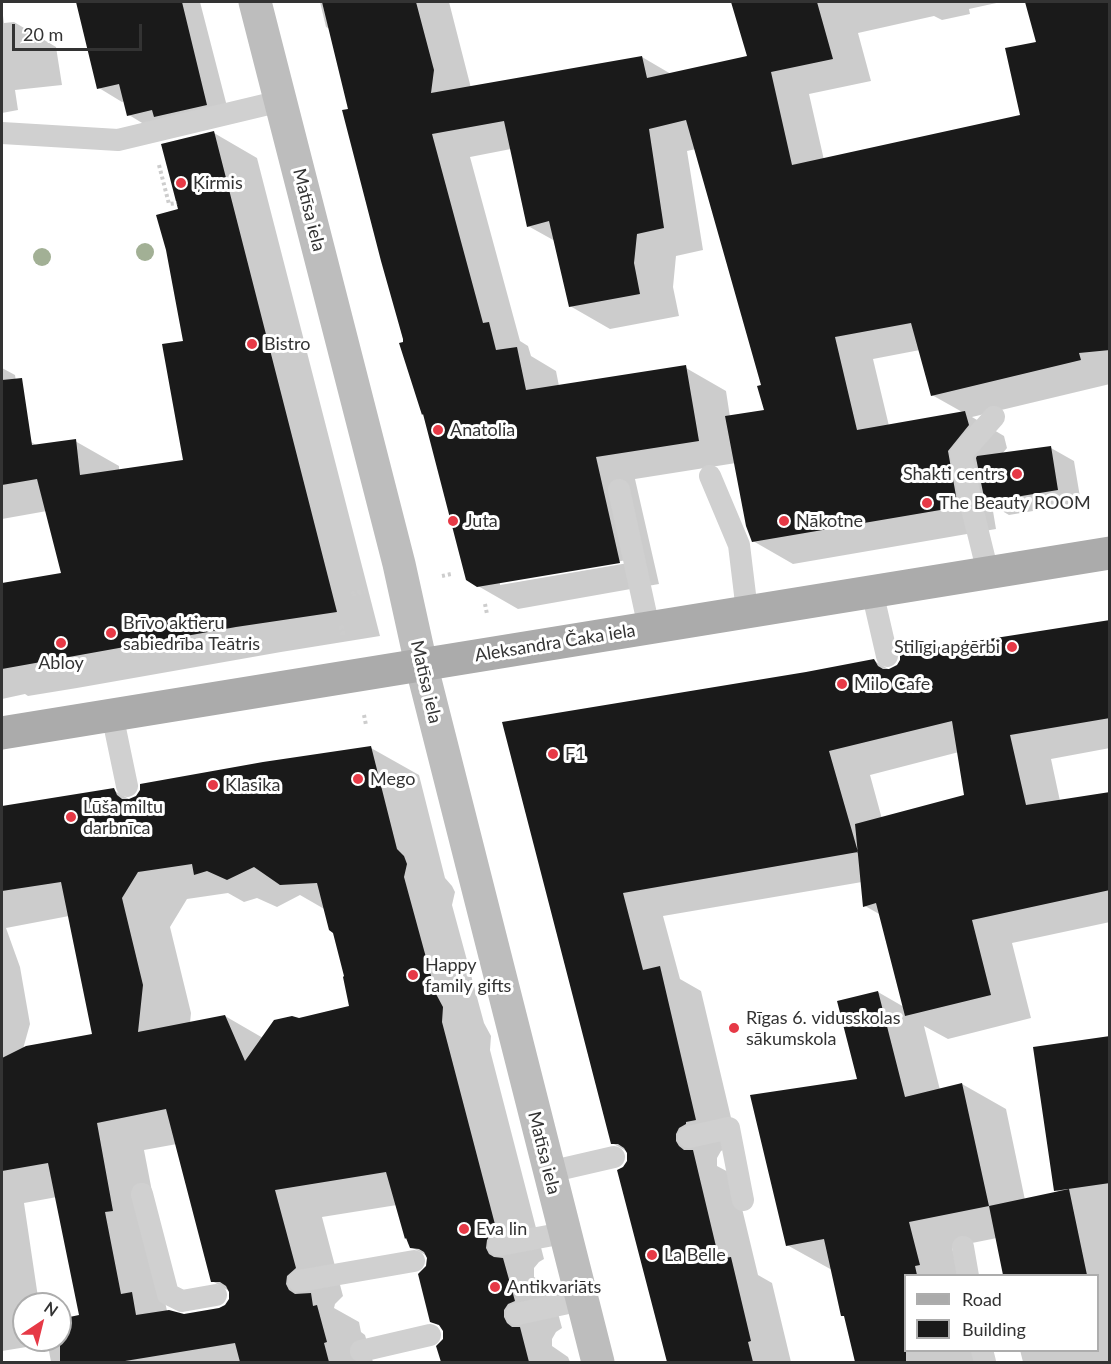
<!DOCTYPE html>
<meta charset="utf-8">
<style>
body{margin:0}
#map{position:relative;width:1111px;height:1364px;overflow:hidden;background:#fff;font-family:Lato,sans-serif}
canvas{display:block}
.frame{position:absolute;inset:0;border:3px solid #333;pointer-events:none}
.legend{position:absolute;left:904px;top:1274px;width:195px;height:78px;box-sizing:border-box;background:#fff;border:2px solid #adadad;margin:0;padding:8px 10px;list-style:none;font-size:18px;color:#333}
.legend li{display:flex;align-items:center;gap:12px;height:30px}
.legend b{width:30px;border:2px solid #adadad}
.north{position:absolute;left:12px;top:1292px;width:60px;height:60px;box-sizing:border-box;background:#fff;border:2px solid #adadad;border-radius:50%;rotate:35deg;font-size:16px;font-weight:700;line-height:24px;text-align:center;color:#333}
.north::after{content:'';display:block;margin:auto;width:21px;height:27px;background:#e63946;clip-path:polygon(50% 0,100% 100%,50% 72%,0 100%)}
.scale{position:absolute;left:12px;top:24px;width:130px;height:27px;box-sizing:border-box;border:3px solid #333;border-top:0;padding-left:8px;font-size:18px;line-height:21px;white-space:nowrap;color:#333;-webkit-text-stroke:4px #fff;paint-order:stroke}
</style>
<div id="map">
<canvas width="1111" height="1364"></canvas>
<div class="frame"></div>
<ul class="legend">
<li><b style="height:8px;background:#ababab"></b>Road</li>
<li><b style="height:16px;background:#1a1a1a"></b>Building</li>
</ul>
<div class="north">N</div>
<div class="scale">20 m</div>
</div>
<script>
const context = document.querySelector('canvas').getContext('2d');
context.lineJoin = 'round';
function fill(path, color) { context.fillStyle = color; context.fill(path, 'evenodd'); }
const toPath = rows => new Path2D(rows.map(r => 'M' + r).join(''));
function strokePath(path, color, width, dash) { context.strokeStyle = color; context.lineWidth = width; context.lineCap = dash ? 'butt' : 'round'; context.setLineDash(dash || []); context.stroke(path); }
function drawText(font, color, halo, rows, align = 'center') {
  context.font = font + ' Lato,sans-serif'; context.lineWidth = 6; context.setLineDash([]); context.textBaseline = 'middle'; context.strokeStyle = halo; context.fillStyle = color; for (const [text, x, y, turn = 0] of rows) {
    context.save(); context.translate(x, y); context.rotate((+turn || 0) * Math.PI / 180); context.textAlign = isNaN(turn) ? turn : align; if (halo) context.strokeText(text, 0, 0); context.fillText(text, 0, 0); context.restore();
  }
}
fill(toPath([
 [78,2,200,2,230,118,152,129,129,115,125,101,122,102,99,88],
 [320,2,449,2,471,88,642,57,671,74,749,57,732,2,1001,2,969,9,970,14,942,20,934,16,858,33,871,81,809,94,824,160,1022,116,1038,43,1026,2,1110,2,1110,384,972,417,1004,436,1007,448,1002,454,1051,448,1074,461,1081,503,1009,515,992,505,996,529,793,564,753,541,736,463,635,479,659,584,518,609,478,586,404,343,330,29,326,27],
 [511,149,528,226,555,241,570,306,610,329,679,316,673,287,676,256,703,250,687,151,696,149,763,387,766,411,730,417,726,391,686,368,559,386,556,371,531,356,528,346,520,341,470,157],
 [920,350,932,395,964,413,889,426,873,359],
 [627,560,628,563,500,585,500,582],
 [2,8,4,23,14,22,56,47,62,85,15,90,18,110,2,113],
 [214,133,257,158,380,636,281,652,77,688,28,696,25,694,2,699,2,584,63,574,47,511,2,519,2,368,15,375,26,443,31,442,38,446,75,441,119,466,119,471,185,462,184,342,180,210],
 [1110,621,1110,748,1051,759,1060,801,1110,794,1110,922,1012,943,1031,1018,948,1039,924,1026,940,1090,962,1084,1006,1109,1025,1200,1060,1193,1056,1190,1110,1038,1110,1362,1023,1362,1020,1350,1098,1350,1098,1276,1005,1276,997,1238,952,1247,959,1276,906,1276,906,1350,976,1350,979,1362,857,1362,846,1317,842,1315,832,1270,787,1245,859,1080,878,992,904,1007,881,915,865,906,862,882,663,916,680,979,701,991,737,1143,721,1151,717,1158,717,1166,734,1175,758,1275,772,1283,791,1362,668,1362,619,1171,624,1168,628,1162,628,1152,612,1143,504,723,806,673,873,660,890,670],
 [959,752,966,796,882,819,870,775],
 [371,748,419,775,445,878,452,886,455,892,452,905,484,1023,491,1036,490,1050,544,1259,539,1262,534,1268,534,1277,551,1287,562,1328,556,1332,552,1339,552,1346,568,1357,570,1362,442,1362,438,1347,444,1340,444,1331,442,1327,431,1321,429,1257,411,1247,397,1205,322,1217,343,1296,335,1304,334,1308,359,1322,361,1332,365,1335,373,1362,51,1362,47,1340,60,1340,60,1320,81,1316,57,1197,24,1203,39,1304,24,1304,24,1340,44,1340,45,1344,2,1351,2,808,113,790,131,800],
 [228,893,244,902,257,898,277,907,300,895,326,910,334,932,346,977,351,1007,299,1020,263,1038,225,1016,190,1023,191,1013,170,927,187,899],
 [69,916,93,1035,23,1049,30,1024,20,967,6,928],
 [177,1144,212,1281,231,1292,230,1300,226,1306,219,1310,184,1316,167,1311,152,1239,161,1238,144,1150]
]), '#0003');
fill(toPath([
 [76,2,182,2,207,105,154,117,152,110,127,116,119,84,97,89],
 [322,2,416,2,434,70,431,93,642,56,647,78,747,56,731,2,817,2,833,59,771,72,792,165,1020,115,1005,48,1036,42,1025,2,1110,2,1110,350,1079,353,1081,360,931,396,911,323,835,337,857,430,965,411,969,425,948,451,958,507,752,542,746,526,725,416,764,410,757,386,761,385,686,120,649,129,664,228,637,234,634,263,640,294,569,307,549,221,527,227,504,121,432,134,483,323,489,322,496,350,517,347,526,390,686,365,699,441,596,457,620,563,477,587,466,580,423,414,422,415,399,343,403,342,403,339,381,261,342,110,348,109],
 [214,131,337,612,236,627,2,669,2,583,61,573,37,479,2,485,2,380,22,378,32,445,76,439,80,475,183,460,162,344,183,341,166,250,156,215,178,209,161,144],
 [1051,446,1058,490,985,502,976,458,977,456],
 [1110,620,1110,718,1010,735,1026,805,1110,792,1110,890,972,920,991,995,905,1016,876,903,863,907,855,824,964,795,952,721,829,751,858,852,623,893,643,970,660,966,696,1120,686,1122,686,1124,679,1128,676,1134,676,1141,679,1146,684,1150,693,1150,719,1259,731,1257,751,1341,748,1342,753,1362,667,1362,617,1170,623,1167,627,1161,627,1153,624,1148,618,1144,611,1144,502,722,806,672,874,659,878,666,883,669,889,669,897,665,900,660,900,653],
 [371,746,397,849,404,856,407,864,404,877,436,994,443,1007,442,1022,497,1232,491,1234,487,1240,486,1248,489,1254,494,1257,503,1258,515,1301,508,1304,504,1310,504,1317,507,1323,512,1327,520,1327,529,1362,441,1362,436,1346,443,1339,443,1331,439,1325,430,1322,418,1274,426,1266,427,1258,424,1252,419,1249,410,1248,406,1238,405,1239,386,1172,275,1190,296,1268,287,1276,286,1284,289,1290,295,1294,311,1293,313,1306,317,1305,327,1342,324,1343,329,1362,240,1362,235,1343,119,1362,60,1362,60,1319,79,1315,48,1163,2,1171,2,1058,26,1046,92,1034,61,882,2,891,2,806,114,788,117,795,122,799,129,799,136,796,140,790,140,784,263,762],
 [192,864,194,875,207,871,227,880,254,867,280,885,317,883,329,930,333,933,344,976,343,977,349,1006,299,1018,292,1016,274,1020,245,1061,225,1015,138,1032,143,985,122,898,138,872],
 [166,1109,211,1282,220,1282,226,1286,229,1292,229,1299,225,1305,219,1308,184,1314,169,1310,136,1315,132,1292,121,1294,105,1212,113,1211,97,1123],
 [878,991,905,1097,962,1083,989,1206,909,1222,920,1265,915,1266,917,1275,906,1275,906,1362,855,1362,844,1316,841,1316,824,1239,786,1246,750,1095,857,1079,837,1001],
 [1110,1036,1110,1183,1054,1191,1033,1047],
 [1069,1189,1087,1275,1003,1275,989,1206]
]), '#1a1a1a');
strokePath(toPath([
 [159,165,169,204,177,203],
 [442,576,451,574],
 [352,594,365,591],
 [485,604,487,614],
 [341,626,343,636],
 [364,715,366,725]
]), '#cdcdcd', 4, [3, 3]);
strokePath(toPath([
 [2,133,118,140,281,101],
 [710,476,739,545,747,611],
 [619,490,649,628],
 [988,573,971,504,961,454,994,417],
 [872,591,887,656],
 [112,714,127,786],
 [689,1137,729,1128,743,1200],
 [549,1172,614,1157],
 [142,1194,168,1294,182,1301,216,1295],
 [499,1245,564,1233],
 [963,1247,968,1276],
 [299,1281,414,1261],
 [517,1314,582,1300],
 [982,1350,985,1362],
 [361,1351,430,1335]
]), '#d0d0d0', 22);
strokePath(toPath([
 [255,2,399,564,421,664,598,1362]
]), '#bdbdbd', 33);
strokePath(toPath([
 [2,733,1110,553]
]), '#ababab', 33);
context.fillStyle = '#a2b095';
for (const [x, y] of [
 [145,252],
 [42,257]
]) { context.beginPath(); context.arc(x, y, 9, 0, 2 * Math.PI); context.fill(); }
for (const [x, y, r, color] of [
 [181,183,6,"#e63946"],
 [252,344,6,"#e63946"],
 [438,430,6,"#e63946"],
 [1017,474,6,"#e63946"],
 [927,503,6,"#e63946"],
 [453,521,6,"#e63946"],
 [784,521,6,"#e63946"],
 [111,633,6,"#e63946"],
 [61,643,6,"#e63946"],
 [1012,647,6,"#e63946"],
 [842,684,6,"#e63946"],
 [553,754,6,"#e63946"],
 [358,779,6,"#e63946"],
 [213,785,6,"#e63946"],
 [71,817,6,"#e63946"],
 [413,975,6,"#e63946"],
 [734,1028,6,"#e63946"],
 [464,1229,6,"#e63946"],
 [652,1255,6,"#e63946"],
 [495,1287,6,"#e63946"]
]) { const dot = new Path2D(); dot.arc(x, y, r, 0, 2 * Math.PI); context.fillStyle = color; context.fill(dot); strokePath(dot, '#fff', 2); }
drawText('18px', '#333', '#fff', [
 ["Ķirmis",193,183],
 ["Bistro",264,344],
 ["Anatolia",450,430],
 ["Shakti centrs",1005,474,"right"],
 ["The Beauty ROOM",939,503],
 ["Juta",465,521],
 ["Nākotne",796,521],
 ["Brīvo aktieru",123,623],
 ["sabiedrība Teātris",123,644],
 ["Stilīgi apģērbi",1000,647,"right"],
 ["Abloy",61,663,"center"],
 ["Milo Cafe",854,684],
 ["F1",565,754],
 ["Mego",370,779],
 ["Klasika",225,785],
 ["Lūša miltu",83,807],
 ["darbnīca",83,828],
 ["Happy",425,965],
 ["family gifts",425,986],
 ["Rīgas 6. vidusskolas",746,1018],
 ["sākumskola",746,1039],
 ["Eva lin",476,1229],
 ["La Belle",664,1255],
 ["Antikvariāts",507,1287]
], 'left');
drawText('18px', '#333', '#fff', [
 ["Matīsa iela",309,210,76],
 ["Aleksandra Čaka iela",555,643,-9],
 ["Matīsa iela",426,682,77],
 ["Matīsa iela",544,1153,76]
]);
</script>
